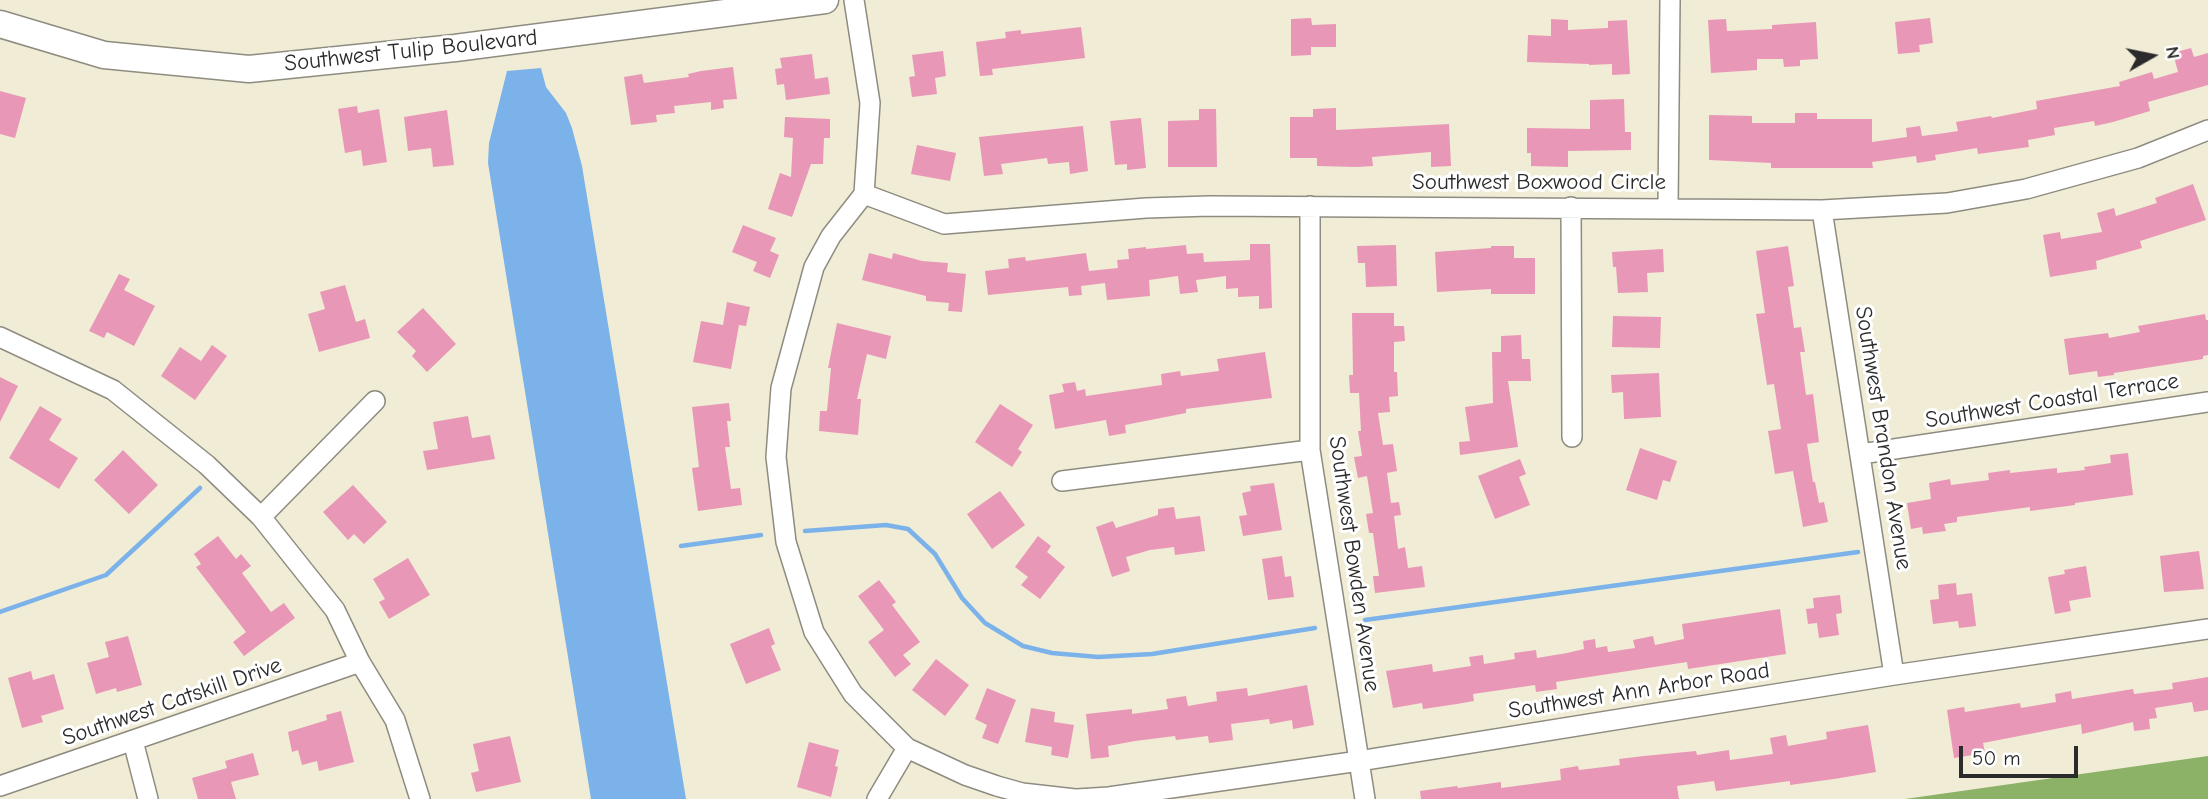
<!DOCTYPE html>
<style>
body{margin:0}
#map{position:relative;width:2208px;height:799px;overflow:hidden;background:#f1ecd5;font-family:"Comic Neue",sans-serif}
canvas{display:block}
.north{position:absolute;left:2117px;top:21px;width:70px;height:70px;-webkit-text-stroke:5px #fff;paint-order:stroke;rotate:81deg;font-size:19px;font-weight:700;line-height:28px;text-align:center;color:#2b2b2b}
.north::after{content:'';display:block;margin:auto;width:24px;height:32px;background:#2b2b2b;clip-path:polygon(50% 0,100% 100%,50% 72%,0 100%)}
.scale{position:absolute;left:1959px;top:746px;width:119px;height:32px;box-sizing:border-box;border:4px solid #2b2b2b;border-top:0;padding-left:9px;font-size:21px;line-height:24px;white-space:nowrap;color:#2b2b2b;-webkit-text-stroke:5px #fff;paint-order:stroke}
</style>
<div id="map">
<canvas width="2208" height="799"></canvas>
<div class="north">N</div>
<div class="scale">50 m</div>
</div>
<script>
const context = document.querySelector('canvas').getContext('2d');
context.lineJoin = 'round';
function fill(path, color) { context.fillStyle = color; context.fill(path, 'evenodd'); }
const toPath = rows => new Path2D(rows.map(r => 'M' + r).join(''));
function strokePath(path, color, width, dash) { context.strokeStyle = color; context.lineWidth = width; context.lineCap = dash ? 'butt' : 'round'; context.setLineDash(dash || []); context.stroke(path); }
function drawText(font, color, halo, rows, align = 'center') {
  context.font = font + ' "Comic Neue",sans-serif'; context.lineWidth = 6; context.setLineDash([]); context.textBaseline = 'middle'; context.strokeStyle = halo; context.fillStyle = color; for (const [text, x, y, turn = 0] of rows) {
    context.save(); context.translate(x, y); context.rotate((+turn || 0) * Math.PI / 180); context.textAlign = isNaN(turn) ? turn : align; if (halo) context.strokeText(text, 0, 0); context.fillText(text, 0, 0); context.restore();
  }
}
fill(toPath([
 [2208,756,2208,799,1905,799]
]), '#8bb267');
fill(toPath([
 [541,68,546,87,566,113,572,128,582,166,686,799,591,799,488,163,489,143,507,71]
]), '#7bb2ea');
strokePath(toPath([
 [805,531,886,525,908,529,935,554,962,598,985,623,1023,646,1052,653,1098,657,1152,654,1315,628],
 [681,546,761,535],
 [0,612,106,575,200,488],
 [1365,620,1858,552]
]), '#7bb2ea', 4.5);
fill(toPath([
 [1311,18,1312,25,1336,24,1336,47,1311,47,1311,55,1291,56,1291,19],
 [1930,18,1933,43,1919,45,1920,52,1898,54,1895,22],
 [1551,19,1568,20,1568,30,1608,28,1608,21,1627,20,1630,74,1612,75,1612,64,1589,65,1589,64,1527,62,1528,35,1551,36],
 [1726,19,1727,31,1772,29,1772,25,1816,22,1818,59,1800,60,1800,66,1784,67,1783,59,1757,59,1757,70,1711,73,1708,20],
 [1081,27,1085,58,992,69,993,75,980,76,976,42,1006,38,1005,32,1021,30,1021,34],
 [2191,48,2194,57,2208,53,2208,85,2148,102,2150,111,2113,122,2095,126,2094,121,2054,128,2055,135,2028,140,2029,147,1978,154,1977,148,1935,155,1936,160,1917,163,1916,156,1872,162,1873,168,1771,168,1771,163,1709,160,1709,115,1752,116,1752,123,1795,123,1795,113,1817,113,1817,119,1872,119,1872,142,1907,137,1906,128,1920,126,1922,136,1945,133,1958,131,1956,122,1991,116,1992,118,2037,109,2036,101,2120,86,2119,82,2152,72,2154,79,2178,72,2173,53],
 [943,51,946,76,935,78,937,94,912,97,909,77,915,76,912,55],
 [812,54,815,79,828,77,830,94,786,100,784,84,777,85,775,69,782,68,780,58],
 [733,67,737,99,723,100,724,108,711,110,711,102,674,106,675,113,656,115,657,122,631,125,624,77,642,74,644,83,689,77,688,74,701,71],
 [0,91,26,98,15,138,0,134],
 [1624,99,1625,132,1631,132,1631,150,1568,151,1568,167,1531,166,1531,153,1527,153,1527,128,1590,129,1590,100],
 [357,106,358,113,379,109,387,162,363,166,361,150,345,153,338,109],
 [1336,108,1336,130,1449,124,1451,166,1431,167,1431,152,1372,157,1373,166,1357,167,1317,166,1317,158,1290,158,1290,117,1313,117,1313,109],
 [1199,109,1216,109,1217,167,1168,167,1168,121,1199,120],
 [447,110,454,165,433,167,431,148,408,151,404,117],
 [785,117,830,119,830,138,824,138,823,164,811,164,792,217,768,209,780,173,791,177,793,138,784,137],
 [1141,118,1146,168,1127,170,1127,164,1115,165,1110,121],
 [1083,126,1088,171,1070,174,1069,162,1048,164,1047,158,1001,164,1003,174,984,176,979,137],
 [917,145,956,153,950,181,911,174],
 [2193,184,2206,220,2140,241,2142,248,2096,261,2097,269,2050,277,2043,235,2060,232,2061,239,2102,232,2097,213,2114,208,2116,216,2157,203,2155,198],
 [743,225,776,238,770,251,779,255,770,278,753,271,757,262,732,252],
 [1250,244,1270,244,1272,308,1259,309,1259,296,1238,297,1238,288,1226,289,1226,276,1196,280,1198,292,1180,294,1178,276,1149,280,1150,296,1107,300,1105,283,1081,286,1082,295,1069,296,1068,287,988,295,985,271,1009,268,1008,259,1025,257,1026,261,1086,253,1089,271,1118,268,1117,260,1129,259,1128,249,1146,247,1146,249,1186,245,1187,254,1203,253,1204,262,1250,260],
 [1396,245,1397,286,1366,287,1365,263,1358,263,1357,246],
 [1491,246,1514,246,1514,258,1535,258,1535,294,1491,294,1491,289,1437,292,1435,252,1491,248],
 [1788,246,1794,286,1788,287,1794,328,1801,327,1805,352,1800,352,1806,395,1813,394,1819,442,1807,444,1813,482,1815,482,1819,503,1824,502,1828,522,1803,527,1793,471,1775,474,1768,431,1781,429,1774,384,1767,385,1756,314,1765,313,1756,251],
 [1663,249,1664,272,1647,273,1648,292,1618,293,1616,267,1613,267,1612,252],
 [869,253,892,259,893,253,922,261,948,263,947,272,966,274,962,312,948,311,949,303,926,301,926,296,862,280],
 [119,274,130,279,124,290,155,306,134,346,107,332,104,338,89,331],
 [345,285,356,322,365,319,370,338,319,352,308,314,325,309,320,292],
 [727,302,750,307,746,326,739,325,731,369,693,362,701,321,723,325],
 [423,308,456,344,427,372,412,356,416,351,397,332],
 [1352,313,1394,313,1394,326,1404,326,1405,341,1394,342,1394,372,1397,372,1398,396,1389,397,1390,412,1378,413,1383,445,1393,444,1397,471,1387,473,1391,503,1399,502,1401,515,1394,516,1398,549,1405,547,1408,568,1422,566,1425,587,1375,593,1373,576,1379,576,1373,533,1369,533,1366,514,1373,513,1367,476,1358,478,1354,457,1362,456,1358,431,1361,431,1359,393,1350,393,1349,375,1353,375],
 [2205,314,2206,320,2208,320,2208,355,2203,356,2203,359,2114,373,2114,375,2098,377,2097,371,2069,375,2064,339,2108,333,2109,338,2140,332,2138,326],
 [1613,316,1661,317,1660,348,1612,347],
 [837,323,891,336,886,359,867,354,857,399,861,399,858,435,819,431,820,411,827,411,831,368,828,368],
 [1521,335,1522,359,1530,359,1531,381,1508,381,1518,447,1460,455,1459,442,1470,441,1465,407,1493,403,1492,352,1501,352,1501,336],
 [212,345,227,356,195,400,161,376,180,347,201,361],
 [1265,352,1272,398,1186,409,1186,413,1125,425,1126,433,1109,436,1106,420,1055,429,1049,395,1064,392,1062,384,1075,382,1077,391,1085,389,1086,396,1162,385,1161,374,1180,371,1181,376,1219,371,1217,359],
 [1659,373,1661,417,1624,419,1623,392,1612,393,1611,375],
 [0,377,18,386,0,422],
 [729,403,731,421,727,421,730,447,725,447,731,489,740,488,742,505,698,511,692,468,699,467,692,407],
 [1000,404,1033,425,1018,449,1022,452,1012,467,975,442],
 [40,406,62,419,49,440,78,458,59,489,9,458],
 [468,416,472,438,490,435,495,459,427,470,423,451,438,449,433,422],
 [1640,448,1677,461,1670,482,1663,480,1657,500,1626,490],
 [123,450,158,485,129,514,94,480],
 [2128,453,2133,495,2075,503,2075,505,2030,511,2030,507,1957,517,1957,522,1944,524,1946,531,1923,534,1922,527,1911,529,1907,503,1931,499,1929,483,1950,479,1951,485,1989,480,1988,473,2010,470,2010,473,2057,468,2057,473,2085,470,2084,467,2111,463,2110,455],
 [1520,459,1526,474,1519,477,1530,505,1495,519,1478,476],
 [1274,483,1282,530,1243,536,1239,516,1247,515,1242,493,1251,491,1250,486],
 [353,485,387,522,364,544,354,534,348,540,323,512],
 [1000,491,1025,525,992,549,967,514],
 [1174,507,1176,519,1200,516,1205,551,1175,555,1174,547,1150,550,1126,557,1130,571,1112,577,1096,527,1113,521,1116,528,1158,515,1158,509],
 [218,536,236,559,241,554,251,566,242,573,271,612,284,603,295,618,244,656,233,642,246,632,196,567,201,564,194,554],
 [1038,536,1051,546,1047,552,1065,567,1040,599,1021,585,1028,577,1015,567],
 [2199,551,2204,589,2164,592,2160,556],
 [1282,556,1285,577,1291,576,1294,597,1268,600,1262,559],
 [408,558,430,595,389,619,379,602,385,599,373,579],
 [2086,566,2091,597,2069,601,2071,611,2055,614,2048,577,2065,574,2064,570],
 [879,580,896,602,892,605,920,642,903,655,911,664,895,677,868,642,884,630,858,596],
 [1956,583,1957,595,1972,593,1976,626,1959,628,1958,621,1933,624,1930,600,1939,599,1938,585],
 [1840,595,1842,613,1836,614,1839,635,1819,638,1817,623,1808,624,1806,609,1814,608,1813,598],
 [1780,609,1786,654,1688,669,1687,662,1556,682,1557,689,1536,692,1535,685,1473,694,1474,701,1457,704,1423,709,1422,703,1393,708,1386,671,1432,664,1433,672,1471,666,1469,657,1483,655,1484,664,1515,659,1514,653,1536,650,1537,658,1567,653,1584,649,1583,641,1595,639,1596,648,1607,646,1608,652,1635,648,1633,640,1653,636,1655,645,1684,639,1682,624],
 [769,628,775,644,771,646,781,670,746,684,730,644],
 [128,636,142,685,117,692,116,688,96,694,87,663,109,657,105,642],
 [936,659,969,685,945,716,912,690],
 [31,671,33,680,54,674,64,709,41,716,43,722,22,728,8,678],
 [2208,677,2208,710,2194,712,2192,702,2155,708,2157,718,2149,719,2150,729,2134,731,2133,722,2082,734,2081,724,1983,743,1985,753,1954,758,1947,710,1964,707,1965,712,2020,703,2021,708,2056,702,2055,694,2071,691,2072,699,2133,689,2134,694,2173,689,2172,683],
 [1307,685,1314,725,1293,729,1292,720,1270,724,1269,719,1231,724,1233,740,1209,743,1208,736,1176,740,1175,736,1135,741,1108,746,1109,757,1091,759,1086,714,1132,709,1132,714,1168,709,1166,699,1186,696,1188,706,1217,701,1216,692,1247,688,1248,696],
 [987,688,1016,700,998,744,982,738,987,725,975,719],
 [1031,708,1055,712,1054,722,1074,725,1068,758,1051,755,1052,747,1025,742],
 [341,711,354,762,319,771,317,761,302,765,298,750,292,752,288,732,327,720,326,715],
 [1868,725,1876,772,1834,779,1790,785,1790,781,1716,791,1714,781,1677,786,1679,799,1421,799,1420,791,1457,786,1458,788,1501,782,1501,788,1561,780,1560,769,1578,766,1579,770,1620,765,1619,759,1644,756,1696,751,1697,755,1729,750,1730,760,1773,754,1770,738,1786,735,1788,746,1827,739,1826,732],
 [510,736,521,782,476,792,471,773,479,771,473,744],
 [809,742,839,750,835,766,838,767,831,797,797,787],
 [253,753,259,775,231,782,236,799,198,799,192,778,227,768,225,761]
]), '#e997b7');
const street = toPath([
 [854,0,870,103,864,194,831,236,814,267,781,388,776,457,786,542,814,632,853,694,907,748,965,775,997,786,1022,793,1075,799],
 [864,194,944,224,1146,208,1209,206,1822,210,1947,203,2026,189,2138,158,2208,130],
 [1310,206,1310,450,1365,799],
 [1571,207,1572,437],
 [1668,208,1670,0],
 [1822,210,1894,675],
 [0,337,113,390,207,465,261,517,335,610,360,662,395,720,420,799],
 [1861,454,2208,402],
 [1062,481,1310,450],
 [261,517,375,401],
 [133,741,148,799],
 [0,786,360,662],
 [877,799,907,748],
 [1077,799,1109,797,1359,761,1894,675,2208,629]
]);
const secondary = toPath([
 [0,24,104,55,249,69,455,48,825,0]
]);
strokePath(street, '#8e8c80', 22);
strokePath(secondary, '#8e8c80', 29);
strokePath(street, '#fff', 19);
strokePath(secondary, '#fff', 26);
drawText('23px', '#2b2b2b', '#fff', [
 ["Southwest Tulip Boulevard",411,51,-6],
 ["Southwest Boxwood Circle",1539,182],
 ["Southwest Coastal Terrace",2052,401,-9],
 ["Southwest Brandon Avenue",1883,438,81],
 ["Southwest Bowden Avenue",1354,564,82],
 ["Southwest Ann Arbor Road",1639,691,-9],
 ["Southwest Catskill Drive",172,702,-19]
]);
</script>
